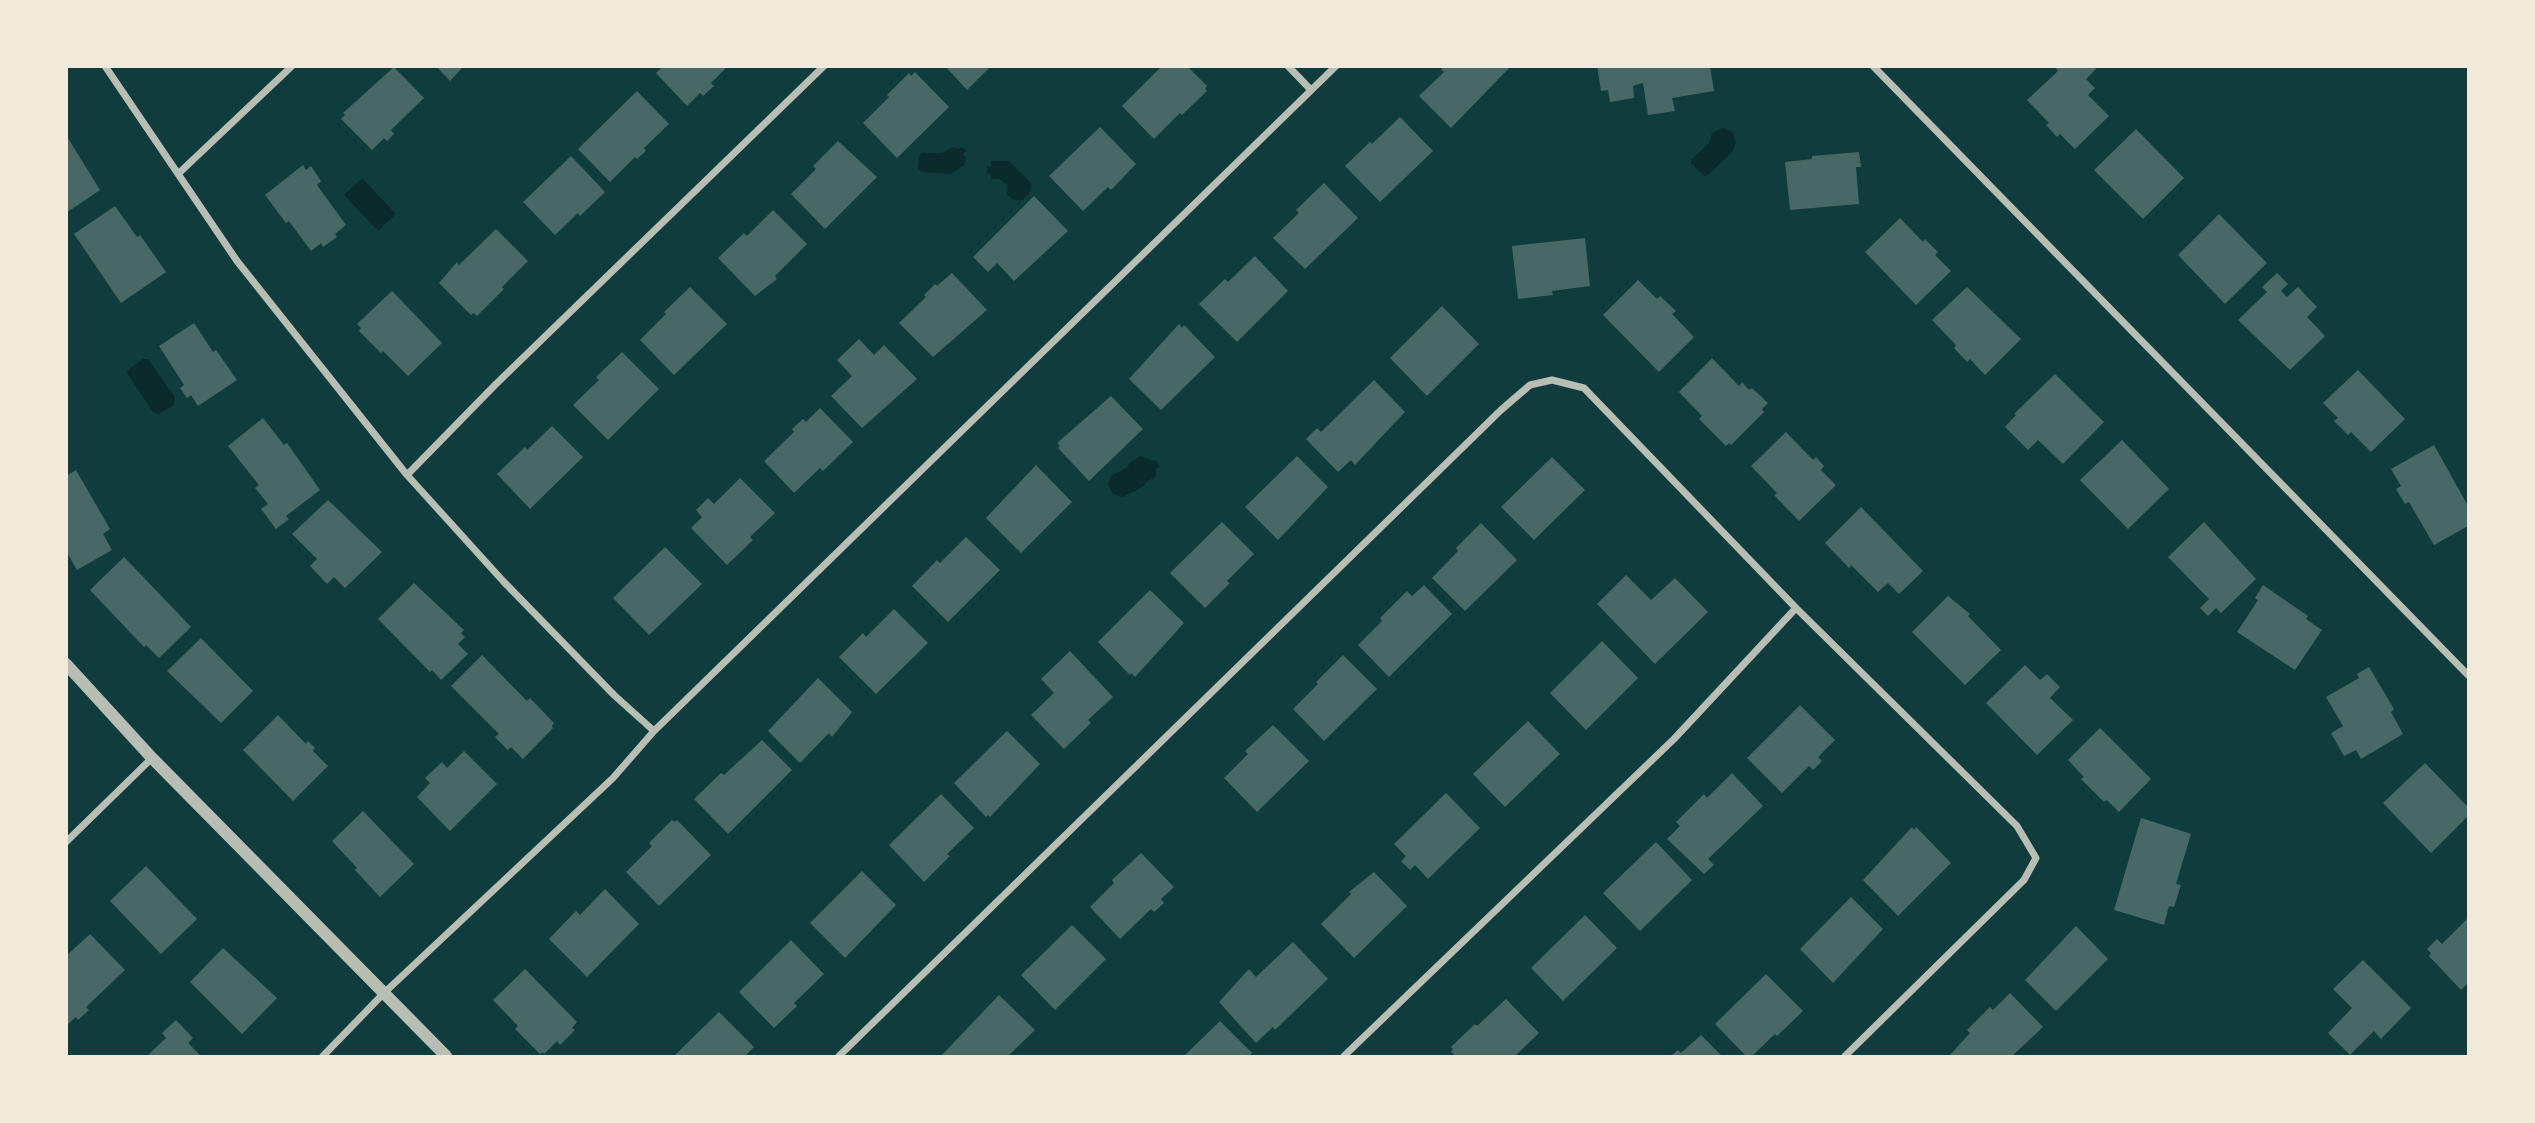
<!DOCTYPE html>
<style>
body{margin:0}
#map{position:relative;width:2535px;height:1123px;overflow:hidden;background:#0f3d3e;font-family:Rubik,sans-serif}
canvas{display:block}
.frame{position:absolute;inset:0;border:68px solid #f1e9da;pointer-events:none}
</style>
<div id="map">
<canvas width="2535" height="1123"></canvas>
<div class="frame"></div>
</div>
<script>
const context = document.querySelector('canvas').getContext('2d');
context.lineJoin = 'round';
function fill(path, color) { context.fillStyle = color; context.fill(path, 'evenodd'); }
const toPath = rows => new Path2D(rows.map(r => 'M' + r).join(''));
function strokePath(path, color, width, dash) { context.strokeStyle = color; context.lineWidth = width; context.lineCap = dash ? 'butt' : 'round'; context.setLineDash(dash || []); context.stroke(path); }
fill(toPath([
 [1722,128,1732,132,1736,142,1733,151,1707,176,1704,176,1691,163,1691,160,1709,143,1712,133],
 [953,147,959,149,962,147,966,151,963,154,966,158,964,165,951,174,921,172,918,168,919,157,922,153,942,153],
 [991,161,1009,161,1031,183,1030,193,1023,200,1014,200,1007,194,1007,185,1000,179,991,179,991,174,987,173,987,166,991,166],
 [362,178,396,214,378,231,344,195],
 [143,359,148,359,175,397,174,405,159,414,153,412,127,373,129,369],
 [1141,456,1152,461,1156,460,1160,466,1156,469,1156,476,1148,481,1144,486,1123,497,1113,494,1108,484,1111,476,1127,467,1132,461]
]), '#0a2a2b');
fill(toPath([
 [436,66,464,66,450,81],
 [663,66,728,66,711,83,714,86,703,96,700,93,687,106,656,73],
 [945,66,991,66,967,90],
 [1162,66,1187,66,1207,86,1205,89,1207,91,1182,115,1180,113,1154,139,1122,106],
 [1444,66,1511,66,1451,128,1419,96,1444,72,1441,69],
 [1597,66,1710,66,1714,91,1672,98,1675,111,1648,115,1643,83,1633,86,1634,98,1610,102,1608,90,1601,91],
 [2054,66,2094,66,2096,69,2086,79,2095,88,2088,95,2109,116,2075,149,2060,134,2057,137,2046,125,2049,123,2027,100,2058,71],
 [394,67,424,98,391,130,394,134,387,141,384,138,372,150,341,119,345,115,343,113],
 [915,72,949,107,897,158,863,123,889,97,887,95,909,73,911,76],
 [637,91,669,124,644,148,646,151,637,159,635,157,610,182,578,149],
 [1400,117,1433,151,1380,202,1345,166,1370,142,1372,144],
 [1100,127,1136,164,1111,190,1108,187,1083,211,1049,176],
 [2136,129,2184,178,2143,219,2094,170],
 [66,135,100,190,66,213],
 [838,141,877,177,825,229,791,194,816,169,813,166],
 [1859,152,1861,167,1856,167,1859,204,1790,210,1785,162,1812,159,1812,156],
 [571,156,605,192,580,216,578,213,555,235,523,202],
 [303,165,306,170,311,166,321,181,317,185,346,225,335,234,337,237,323,247,321,243,311,251,289,221,286,223,265,195],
 [1324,183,1358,218,1305,269,1273,238,1299,213,1296,210],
 [1034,196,1068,231,1014,281,997,263,988,272,973,257],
 [115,206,137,237,140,235,166,272,121,303,74,234],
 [773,210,807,244,775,276,777,279,755,296,718,258,744,233,747,236],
 [2219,214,2267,263,2225,304,2178,255],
 [1900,218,1923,242,1925,239,1938,252,1935,255,1951,271,1916,305,1865,252],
 [496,229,528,261,502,287,504,289,477,316,474,313,471,315,439,283,457,262,459,265],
 [1585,238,1590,286,1552,291,1553,295,1518,299,1512,246],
 [1255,256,1288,291,1237,342,1199,304,1225,279,1228,282],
 [952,273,987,310,933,357,899,323,926,297,924,295,935,284,937,286],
 [2277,273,2288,284,2281,291,2287,297,2298,287,2317,307,2307,317,2325,336,2290,370,2238,320,2267,292,2262,287],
 [1638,280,1657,299,1660,296,1676,311,1672,314,1694,337,1659,372,1603,315],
 [690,287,727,324,674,375,640,340,666,314,664,312],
 [1967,287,2021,339,1985,375,1970,359,1967,362,1954,348,1956,345,1932,320],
 [392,291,442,343,408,376,383,351,381,353,359,331,361,328,357,324],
 [1442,306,1479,344,1427,396,1390,358],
 [194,323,213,352,216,350,237,380,198,406,191,395,187,398,180,388,184,385,159,346],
 [1179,324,1182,328,1184,325,1215,357,1161,410,1129,379],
 [859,339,874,355,884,345,917,379,862,428,831,396,852,376,837,360],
 [622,352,659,389,608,440,573,405,599,380,596,377],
 [1712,358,1739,386,1742,382,1749,390,1752,388,1768,403,1762,409,1764,412,1731,445,1729,443,1726,446,1699,419,1702,416,1679,392],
 [2358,370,2405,419,2371,452,2351,432,2348,435,2334,421,2338,418,2323,403],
 [2055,374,2104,422,2063,464,2038,440,2028,450,2005,427,2016,415,2014,414],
 [1374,380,1405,412,1355,465,1351,460,1338,472,1306,439,1317,428,1321,432],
 [1111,396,1143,429,1089,481,1058,448,1060,446,1057,443],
 [820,408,853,442,823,471,820,468,794,493,764,461,794,432,792,429,803,419,806,422],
 [263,418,284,445,287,443,320,490,286,516,289,519,276,529,261,509,268,504,255,488,259,485,228,446],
 [552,426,583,457,530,509,497,474,525,447,527,450],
 [1786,432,1813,460,1816,457,1824,466,1821,470,1836,485,1799,521,1774,495,1777,493,1751,466],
 [2122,440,2169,489,2128,529,2080,480],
 [2434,445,2468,506,2468,526,2434,545,2409,502,2405,504,2396,489,2401,486,2391,469],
 [1297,456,1328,487,1278,540,1245,507],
 [1552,457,1585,490,1534,540,1501,507],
 [1036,465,1072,502,1021,553,986,518],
 [76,470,110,529,103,534,112,550,77,570,66,551,66,476],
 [740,478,775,513,750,537,753,540,727,565,691,528,702,517,696,510,708,498,714,504],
 [328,500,382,552,345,588,334,577,327,584,310,566,317,559,292,534],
 [1861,507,1923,571,1899,594,1888,583,1878,592,1851,565,1849,568,1825,543],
 [1222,522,1254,554,1227,581,1230,583,1205,608,1170,573],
 [2204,522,2256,579,2221,613,2216,608,2208,616,2200,608,2209,599,2168,557],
 [1481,523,1517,560,1465,611,1432,578,1458,551,1456,548],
 [966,537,1000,570,948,622,912,586,937,560,940,563],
 [665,547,702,584,649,635,613,598],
 [124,557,191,627,159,658,146,645,144,647,90,590],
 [1626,575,1651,600,1675,578,1708,612,1655,664,1597,604],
 [414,583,464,630,461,633,465,637,458,644,468,654,441,680,432,670,430,672,378,619],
 [1424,585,1452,614,1389,677,1358,645,1382,621,1380,618,1407,591,1412,596],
 [2263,585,2308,616,2306,619,2322,630,2295,670,2237,632,2258,600,2255,598],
 [1150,590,1184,623,1135,677,1131,673,1130,675,1098,642],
 [1948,596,1970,614,1968,616,2001,650,1965,685,1912,632],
 [894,609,928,643,876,694,839,657,863,633,866,637],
 [201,638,253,691,221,723,167,671],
 [1602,641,1638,678,1586,730,1550,693],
 [1070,651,1113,697,1088,720,1091,723,1064,749,1031,715,1054,693,1041,679],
 [482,655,527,701,530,698,554,723,552,726,553,728,523,759,511,747,508,750,495,737,499,734,451,686],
 [1343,655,1377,689,1324,741,1293,709,1318,684,1316,682],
 [2025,665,2040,680,2047,674,2060,687,2050,698,2073,720,2037,755,1986,703],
 [2369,667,2394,709,2391,712,2403,734,2361,759,2356,750,2344,756,2331,733,2343,726,2326,697,2359,678,2357,674],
 [818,678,852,712,832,737,829,733,800,763,768,731],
 [1800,705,1835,740,1818,757,1822,761,1813,770,1809,766,1782,793,1747,758],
 [278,715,306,744,308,741,315,748,313,751,328,766,293,801,243,750],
 [1528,721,1560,754,1505,807,1473,774],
 [1273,725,1309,761,1257,812,1224,778,1248,754,1245,751],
 [2100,728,2151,779,2119,812,2107,800,2104,802,2081,779,2084,777,2068,760],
 [1007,731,1040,764,990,817,988,815,986,817,954,783],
 [762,740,792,770,728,834,694,799,721,773,724,775],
 [464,751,497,784,450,831,417,797,430,783,425,778,442,762,447,768],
 [2425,763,2468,807,2468,816,2431,853,2383,803],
 [1732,773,1763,806,1708,859,1714,865,1704,874,1667,839,1680,826,1676,822,1704,794,1707,798],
 [1446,793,1480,828,1428,879,1415,865,1410,870,1401,861,1406,856,1394,844],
 [941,794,974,828,947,854,950,856,924,882,889,845],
 [363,811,414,864,380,897,355,870,357,868,332,841],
 [2141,818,2191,834,2176,884,2181,885,2174,907,2169,906,2164,925,2114,910],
 [672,820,675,822,677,820,711,855,659,906,626,872,652,846,649,843],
 [1912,827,1914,830,1916,827,1951,863,1898,916,1863,880],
 [1656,842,1692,880,1640,931,1603,893],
 [1141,853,1174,887,1161,899,1164,903,1154,912,1151,909,1120,939,1090,907,1114,883,1112,880],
 [146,866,197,919,161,954,110,901],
 [862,871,896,905,845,958,810,923],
 [1374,872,1407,906,1354,958,1321,924,1351,894,1349,892],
 [605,889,639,924,587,977,549,939,576,911,580,915],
 [1851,897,1883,929,1833,983,1800,949],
 [1585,915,1617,948,1563,1001,1531,968],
 [2468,918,2468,983,2461,990,2429,956,2431,953,2427,949,2437,939,2442,944],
 [1072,925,1106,959,1055,1010,1021,975],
 [2076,926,2108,959,2056,1011,2025,980],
 [90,934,125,970,86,1007,89,1010,78,1020,76,1017,66,1026,66,956],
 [791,940,824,974,794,1003,797,1006,774,1028,739,992],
 [1293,942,1328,979,1275,1030,1273,1027,1256,1043,1219,1002,1249,969,1256,977],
 [223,948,277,998,242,1034,190,982],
 [2363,960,2411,1008,2381,1039,2374,1031,2350,1055,2328,1033,2352,1008,2333,989],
 [525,969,577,1022,572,1028,575,1030,560,1045,557,1041,544,1054,543,1052,540,1054,515,1029,518,1026,493,1000],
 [1766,974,1803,1011,1777,1036,1775,1034,1752,1056,1746,1056,1715,1024],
 [2010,993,2043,1027,2012,1056,1949,1056,1970,1033,1967,1030,1990,1007,1993,1010],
 [999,995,1035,1030,1008,1056,941,1056],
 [1506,999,1539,1033,1515,1056,1456,1056,1451,1052,1453,1049,1451,1047,1475,1024,1477,1026],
 [719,1012,754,1047,745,1056,674,1056],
 [176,1020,193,1038,188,1043,201,1056,147,1056,166,1038,162,1033],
 [1220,1021,1252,1053,1249,1056,1184,1056],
 [1701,1035,1722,1056,1671,1056,1678,1050,1681,1053]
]), '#486865');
strokePath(toPath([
 [105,66,237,261,407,475,503,581,614,695,654,731],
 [1288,66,1311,90],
 [1873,66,2468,675],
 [178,174,292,66],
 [407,475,495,385,824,66],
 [66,842,152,758],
 [323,1056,384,993,613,778,654,731,1336,66],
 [839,1056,1501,410,1530,385,1552,380,1584,388,1796,608,2017,826,2036,858,2024,880,1845,1056],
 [1344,1056,1674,739,1796,608]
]), '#b8beb3', 7);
strokePath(toPath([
 [66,664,152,758,446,1056]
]), '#b8beb3', 12);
</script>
